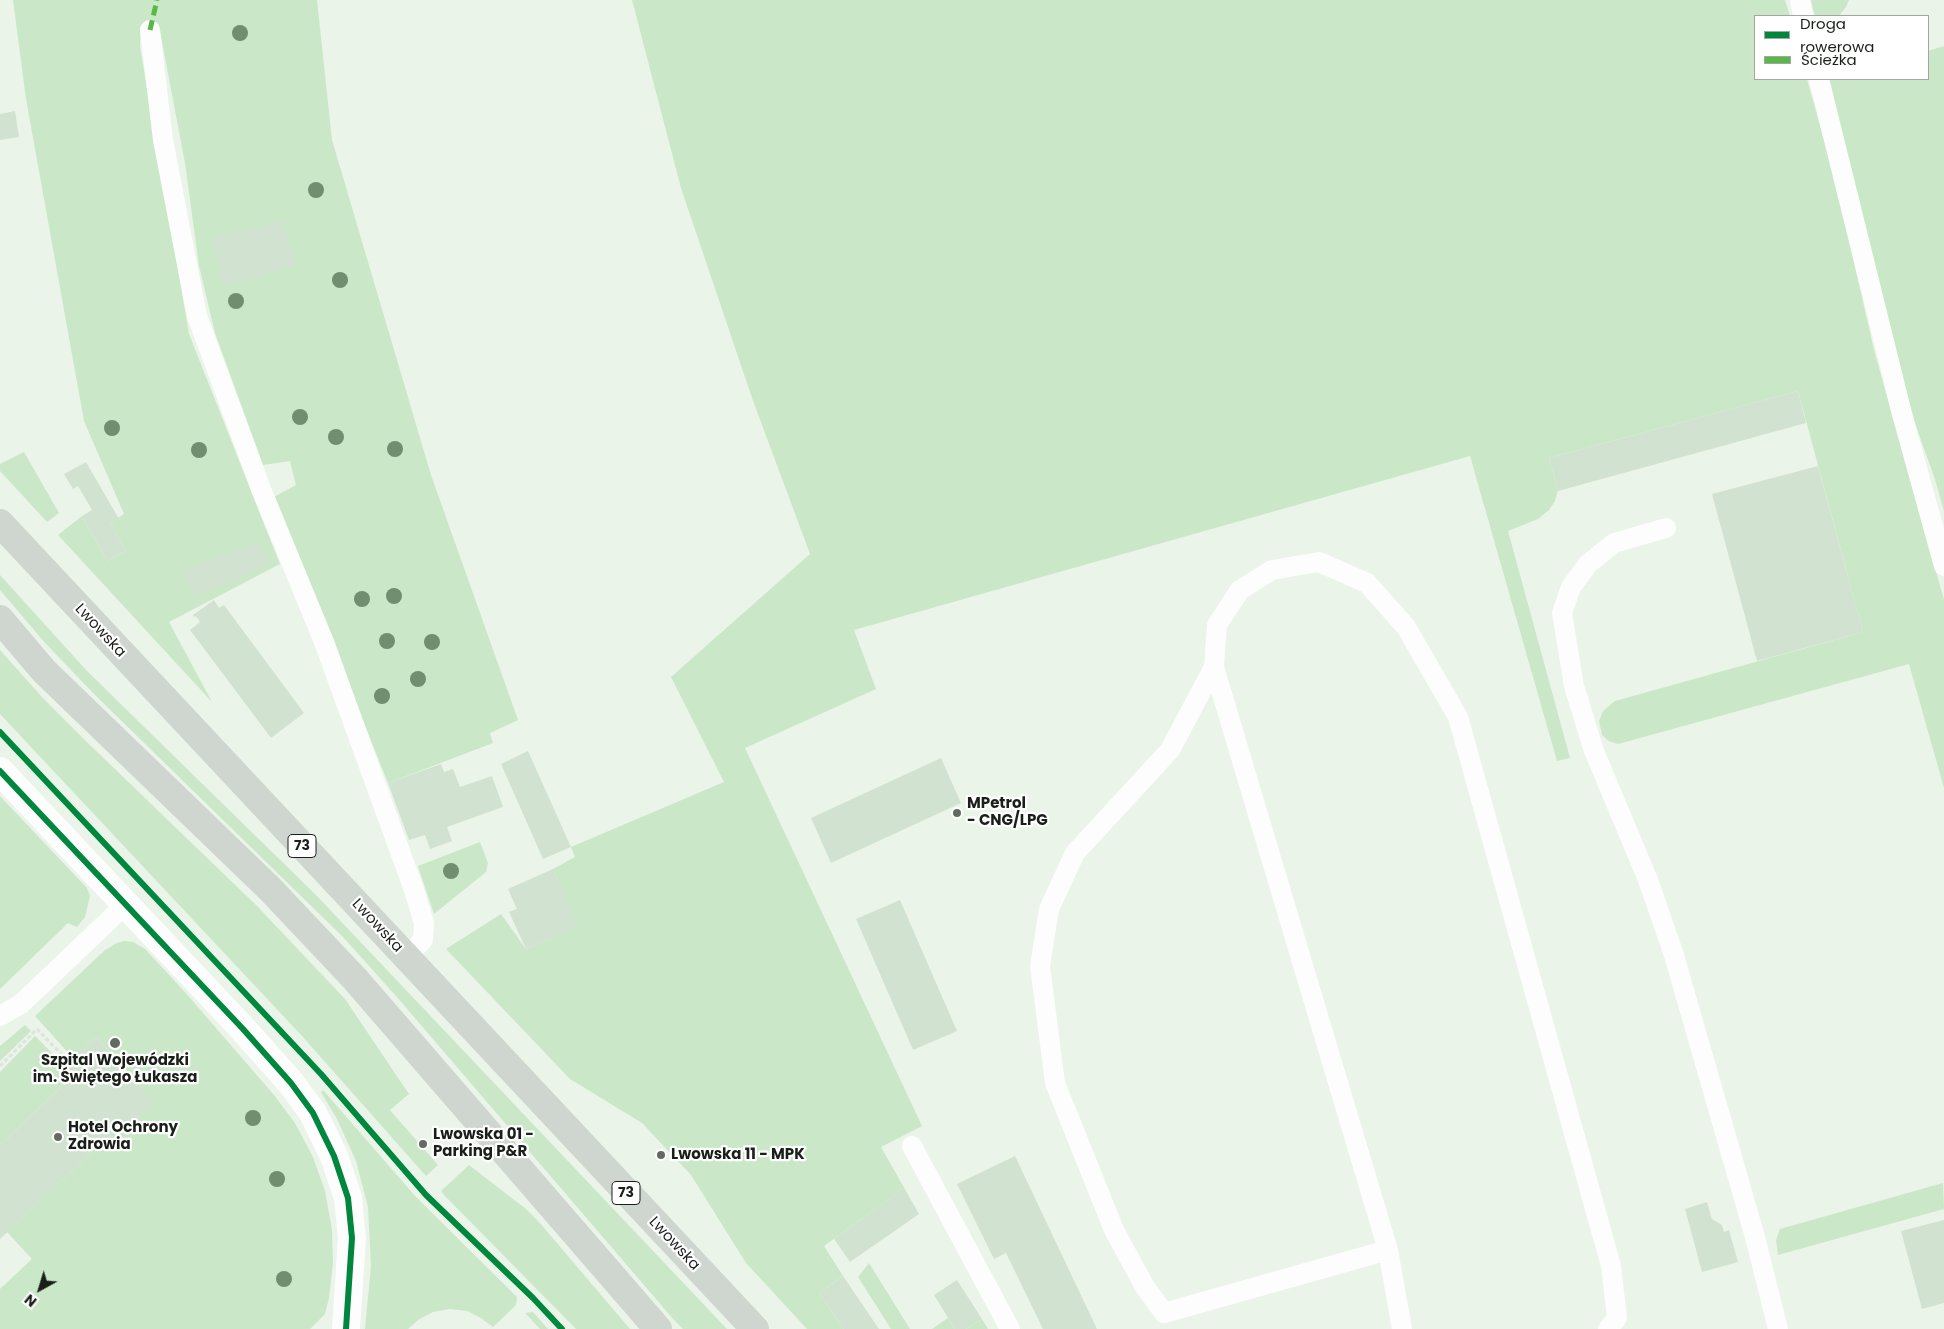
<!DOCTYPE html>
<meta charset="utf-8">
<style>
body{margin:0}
#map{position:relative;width:1944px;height:1329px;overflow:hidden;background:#eaf4e8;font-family:Poppins,sans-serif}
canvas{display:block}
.legend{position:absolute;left:1754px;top:15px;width:175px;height:65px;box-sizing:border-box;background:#fff;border:1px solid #a3a6a3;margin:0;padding:6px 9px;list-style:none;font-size:15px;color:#1a2019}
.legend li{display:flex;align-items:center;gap:10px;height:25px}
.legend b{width:25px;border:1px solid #a3a6a3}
.north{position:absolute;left:15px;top:1264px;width:50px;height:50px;-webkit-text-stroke:4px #fff;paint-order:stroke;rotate:219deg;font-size:14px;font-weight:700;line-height:20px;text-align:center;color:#1a2019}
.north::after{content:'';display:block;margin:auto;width:18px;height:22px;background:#1a2019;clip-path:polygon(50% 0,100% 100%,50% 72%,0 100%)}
</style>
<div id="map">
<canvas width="1944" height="1329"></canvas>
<ul class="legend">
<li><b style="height:6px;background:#00873e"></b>Droga rowerowa</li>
<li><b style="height:6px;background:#58b947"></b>Ścieżka</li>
</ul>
<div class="north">N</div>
</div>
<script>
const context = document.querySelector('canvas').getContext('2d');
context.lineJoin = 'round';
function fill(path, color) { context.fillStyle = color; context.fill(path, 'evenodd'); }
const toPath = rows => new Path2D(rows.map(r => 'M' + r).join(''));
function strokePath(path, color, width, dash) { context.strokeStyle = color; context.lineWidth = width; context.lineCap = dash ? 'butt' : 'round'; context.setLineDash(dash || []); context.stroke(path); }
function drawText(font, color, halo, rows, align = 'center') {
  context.font = font + ' Poppins,sans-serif'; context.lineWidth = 4.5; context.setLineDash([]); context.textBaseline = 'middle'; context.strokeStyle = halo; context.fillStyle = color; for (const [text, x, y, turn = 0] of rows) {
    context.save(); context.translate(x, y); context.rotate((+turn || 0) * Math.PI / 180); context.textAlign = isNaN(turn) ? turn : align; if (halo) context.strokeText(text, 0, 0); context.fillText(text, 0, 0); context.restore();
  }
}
fill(toPath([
 [13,0,317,0,332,140,431,475,518,720,490,733,493,743,388,783,276,504,274,497,296,485,290,461,263,465,215,333,199,266,185,163,159,26,141,25,140,47,189,334,280,564,169,622,212,702,58,535,82,516,107,561,126,551,110,523,124,514,84,421,26,99],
 [632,0,1785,0,1790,16,1755,16,1755,79,1807,79,1834,175,1874,350,1944,600,1944,788,1909,664,1618,744,1609,741,1602,735,1599,721,1603,711,1615,701,1863,632,1798,391,1549,458,1558,491,1555,501,1549,510,1538,519,1508,531,1570,758,1557,761,1470,456,854,630,876,689,745,748,922,1126,881,1147,919,1214,902,1190,824,1246,843,1276,819,1293,844,1329,807,1329,746,1263,691,1175,642,1123,570,1079,446,949,501,914,526,949,578,926,553,869,575,857,571,847,724,782,671,677,810,554,752,398,681,188],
 [1811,0,1849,0,1846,7,1839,16,1815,16],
 [1944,46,1944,511,1935,479,1913,418,1881,295,1829,79,1928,79,1928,51],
 [24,452,59,513,47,522,0,471,0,464],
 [0,575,87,671,316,895,727,1329,683,1329,674,1320,396,996,343,937,96,696,46,644,0,590],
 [0,650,42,697,90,745,257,906,345,999,409,1094,390,1110,438,1165,426,1176,302,1036,0,714],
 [0,796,87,888,90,896,85,917,77,927,68,923,0,989],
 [480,842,488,863,486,872,434,914,418,866],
 [124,941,133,942,145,949,184,991,274,1095,295,1123,313,1157,325,1191,332,1230,333,1263,329,1298,325,1314,310,1329,0,1329,0,1289,32,1259,7,1232,121,1125,125,1129,154,1102,96,1037,73,1058,35,1016,105,950,117,943],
 [25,1025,31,1031,0,1061,0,1046],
 [35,1036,74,1075,0,1145,0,1072],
 [323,1090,416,1197,517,1297,516,1305,493,1327,481,1318,467,1311,450,1309,433,1312,418,1320,408,1329,365,1329,371,1266,368,1207,356,1161,337,1119,321,1092],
 [469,1165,526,1209,539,1222,630,1329,576,1329,445,1196,441,1191],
 [1943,1183,1944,1209,1778,1255,1776,1240,1780,1229],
 [869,1263,910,1329,891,1329,858,1277],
 [533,1312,548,1329,540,1329,525,1313],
 [948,1318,955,1329,932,1329],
 [982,1319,988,1329,966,1329]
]), '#cae8c8');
fill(toPath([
 [15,111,19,137,0,140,0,114],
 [284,220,296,267,224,285,212,238],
 [1798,391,1806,423,1558,491,1549,458],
 [86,462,119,519,110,523,126,551,107,561,82,516,92,510,78,486,73,489,64,474],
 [1818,466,1863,632,1757,661,1712,494],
 [258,541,269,566,193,597,183,571],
 [214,600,219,608,224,605,304,713,271,738,190,630,200,622,196,616,194,617,193,615],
 [528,751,571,847,543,859,501,764],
 [941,758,961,803,831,863,811,818],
 [441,764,444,772,453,769,460,787,492,776,503,807,447,827,452,841,430,849,425,835,409,840,388,783],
 [553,869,579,926,526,949,509,912,517,909,508,889],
 [900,900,957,1031,913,1050,856,919],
 [96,1037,155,1102,125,1129,121,1125,0,1239,0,1145,74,1075,65,1065],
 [1015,1156,1097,1329,1043,1329,1006,1253,994,1259,957,1184],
 [903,1189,919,1214,850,1262,834,1239],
 [1707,1202,1712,1219,1722,1225,1724,1232,1729,1230,1738,1262,1702,1272,1685,1209],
 [1944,1220,1944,1303,1922,1309,1901,1231],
 [843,1276,879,1329,844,1329,819,1293],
 [957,1280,982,1319,966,1329,955,1329,934,1295]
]), '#d1e3d0');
strokePath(toPath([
 [37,1029,69,1062],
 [0,1066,36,1030]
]), '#dfe2de', 3, [4, 2.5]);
strokePath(toPath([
 [1800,0,1803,16],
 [150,30,163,140,197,316,261,489,324,642,414,890,424,923,423,940,406,957],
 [1819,79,1901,410,1944,566],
 [1666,528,1614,543,1588,564,1571,587,1562,613,1574,686,1594,751,1648,880,1673,952,1755,1237,1778,1329],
 [1214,667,1170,750,1075,853,1049,909,1040,966,1055,1083,1114,1230,1145,1287,1164,1313,1388,1250],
 [0,1016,21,1004,126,904],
 [912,1146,1010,1329],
 [1402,1329,1388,1250,1214,667,1217,625,1240,590,1272,570,1319,562,1367,583,1406,627,1458,717,1611,1266,1617,1318,1608,1329]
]), '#fcfdfc', 20);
strokePath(toPath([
 [0,771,243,1029,291,1083,313,1113,334,1156,348,1198,352,1238,346,1329]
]), '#fcfdfc', 28);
strokePath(toPath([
 [0,523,755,1329],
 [0,619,44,671,271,890,355,979,658,1329]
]), '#cfd5cf', 28);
strokePath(toPath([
 [150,30,157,0]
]), '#58b947', 5, [10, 5]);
strokePath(toPath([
 [0,732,321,1074,426,1195,533,1298,562,1329],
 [0,771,243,1029,291,1083,313,1113,334,1156,348,1198,352,1238,346,1329]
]), '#00873e', 6);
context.fillStyle = '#708e70';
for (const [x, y] of [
 [240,33],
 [316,190],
 [340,280],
 [236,301],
 [300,417],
 [112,428],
 [336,437],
 [395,449],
 [199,450],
 [394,596],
 [362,599],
 [387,641],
 [432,642],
 [418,679],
 [382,696],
 [451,871],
 [253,1118],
 [277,1179],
 [284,1279]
]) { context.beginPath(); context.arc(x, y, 8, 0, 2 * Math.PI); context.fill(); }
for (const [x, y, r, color] of [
 [957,813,5,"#636a61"],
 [115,1043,6,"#636a61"],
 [58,1137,5,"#636a61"],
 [423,1144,5,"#636a61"],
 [661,1155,5,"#636a61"]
]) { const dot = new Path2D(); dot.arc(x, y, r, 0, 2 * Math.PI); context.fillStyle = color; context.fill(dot); strokePath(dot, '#fff', 2); }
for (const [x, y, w] of [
 [302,846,28],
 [626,1193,28]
]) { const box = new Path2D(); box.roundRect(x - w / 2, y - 11.5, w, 23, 4); context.fillStyle = '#fff'; context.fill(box); strokePath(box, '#1a2019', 1); }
drawText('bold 14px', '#1a2019', null, [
 ["73",302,846],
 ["73",626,1193]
]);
drawText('15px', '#1a2019', '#fff', [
 ["Lwowska",100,631,47],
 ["Lwowska",377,926,47],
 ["Lwowska",674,1244,47]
]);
drawText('bold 15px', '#1a2019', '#fff', [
 ["MPetrol",967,804],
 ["- CNG/LPG",967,821],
 ["Szpital Wojewódzki",115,1061,"center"],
 ["im. Świętego Łukasza",115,1078,"center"],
 ["Hotel Ochrony",68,1128],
 ["Zdrowia",68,1145],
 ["Lwowska 01 -",433,1135],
 ["Parking P&R",433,1152],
 ["Lwowska 11 - MPK",671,1155]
], 'left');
</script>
